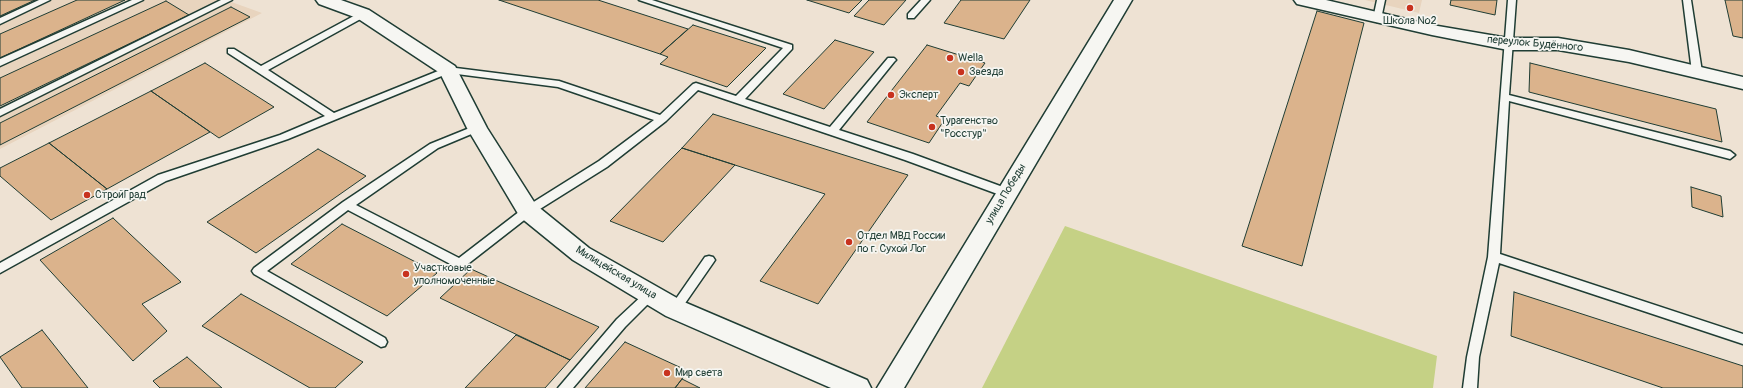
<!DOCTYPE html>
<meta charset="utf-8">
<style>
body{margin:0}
canvas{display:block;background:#eee2d3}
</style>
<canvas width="1743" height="388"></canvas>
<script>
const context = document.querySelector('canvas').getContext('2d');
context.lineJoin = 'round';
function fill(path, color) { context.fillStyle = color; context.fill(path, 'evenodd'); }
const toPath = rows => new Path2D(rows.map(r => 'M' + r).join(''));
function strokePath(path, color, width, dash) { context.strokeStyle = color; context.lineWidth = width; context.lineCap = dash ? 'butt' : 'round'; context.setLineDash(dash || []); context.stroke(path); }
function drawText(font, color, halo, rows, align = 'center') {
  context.font = font + ' Pangolin,sans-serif'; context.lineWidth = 3.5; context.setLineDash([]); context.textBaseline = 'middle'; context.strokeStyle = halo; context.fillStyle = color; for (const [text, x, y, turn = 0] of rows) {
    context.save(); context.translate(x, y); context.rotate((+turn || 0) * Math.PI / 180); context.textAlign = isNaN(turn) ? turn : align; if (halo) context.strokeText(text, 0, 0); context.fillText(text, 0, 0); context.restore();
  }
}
fill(toPath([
 [0,0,226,0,262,13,0,149],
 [1365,0,1422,0,1419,13]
]), '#e8d4be');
fill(toPath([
 [1065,226,1437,356,1433,388,982,388]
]), '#c5d185');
const building = toPath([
 [0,0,35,0,0,16,0,0],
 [77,0,125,0,0,58,0,34,77,0],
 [499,0,598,0,688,29,660,54,499,0],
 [807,0,862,0,849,13,807,0],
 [869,0,906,0,884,25,854,16,869,0],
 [961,0,1030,0,1004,39,944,23,961,0],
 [1451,0,1497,0,1495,15,1450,5,1451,0],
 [1725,0,1743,0,1743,38,1733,36,1725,0],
 [166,1,189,15,0,106,0,78,166,1],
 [231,7,250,17,0,145,0,123,231,7],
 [1317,11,1364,23,1302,266,1242,246,1317,11],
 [693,25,766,48,727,87,660,64,668,57,660,54,693,25],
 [835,40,874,52,824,109,783,94,835,40],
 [927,45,985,63,969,86,960,83,936,116,945,119,929,143,867,122,927,45],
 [205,63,274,107,219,138,151,91,205,63],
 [1530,63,1716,109,1722,142,1529,92,1530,63],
 [151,91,210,132,107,189,49,143,151,91],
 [713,114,908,175,818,304,760,281,825,194,682,148,713,114],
 [49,143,107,189,51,220,0,176,0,168,49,143],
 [682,148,735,165,663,242,610,221,682,148],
 [318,149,366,176,256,253,207,222,318,149],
 [1691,187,1721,196,1723,217,1692,207,1691,187],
 [113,218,181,282,142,304,167,331,133,361,40,260,113,218],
 [342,224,437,273,387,316,291,264,342,224],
 [471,269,599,327,570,360,440,298,471,269],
 [1514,292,1743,366,1743,388,1663,388,1511,336,1514,292],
 [241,294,363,362,335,388,310,388,202,326,241,294],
 [42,330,88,388,22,388,0,357,42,330],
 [516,335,570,360,545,388,465,388,516,335],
 [625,342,688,371,675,388,585,388,625,342],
 [187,357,222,388,160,388,153,381,187,357],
 [682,379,700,388,675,388,682,379]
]);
fill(building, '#dbb38c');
strokePath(building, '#1f3d34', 1);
const lane = toPath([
 [39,0,50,0,0,24,0,18,39,0],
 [132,0,143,0,0,66,0,59,132,0],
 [221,0,232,0,0,116,0,109,221,0],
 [639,0,652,0,792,45,792,49,745,99,830,127,888,58,894,58,896,60,894,62,839,130,913,154,1011,190,1012,193,1007,197,1003,196,905,160,698,90,666,121,607,167,532,214,464,267,456,267,348,210,267,271,385,338,387,342,385,346,381,347,254,274,252,271,254,268,343,202,430,144,477,125,481,126,482,128,481,130,438,148,356,205,459,258,524,208,599,161,654,120,558,87,449,73,288,139,166,181,0,273,0,263,158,175,280,135,325,116,228,53,228,49,234,49,261,66,363,11,366,12,366,16,268,70,334,113,448,67,559,81,660,115,693,84,696,83,736,96,783,48,639,0],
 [921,0,930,0,914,18,908,18,908,14,921,0],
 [1377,0,1385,0,1381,19,1377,22,1373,19,1377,0],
 [1508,0,1516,0,1509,95,1730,151,1735,155,1730,159,1509,101,1500,254,1743,334,1743,344,1499,263,1479,357,1477,388,1463,388,1467,357,1488,257,1508,0],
 [1683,0,1691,0,1702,72,1697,75,1692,72,1683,0],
 [709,256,713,257,715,260,713,263,679,312,675,314,671,312,669,309,671,306,705,257,709,256],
 [651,289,655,291,657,294,655,297,625,327,573,388,558,388,617,319,647,291,651,289]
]);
const street = toPath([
 [316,0,341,0,369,10,455,66,487,128,536,205,589,248,684,302,867,380,871,388,831,388,666,316,573,260,520,217,467,128,440,73,357,18,319,4,316,0],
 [1114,0,1132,0,904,388,877,388,1114,0],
 [1294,0,1326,0,1432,25,1508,38,1558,38,1629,50,1743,77,1743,89,1629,62,1558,50,1508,50,1432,35,1297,4,1294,0]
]);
strokePath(lane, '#1f3d34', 3);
strokePath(street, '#1f3d34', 3);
fill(lane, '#f6f6f2');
fill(street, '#f6f6f2');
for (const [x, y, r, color] of [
 [1410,8,4,"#c8321e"],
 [950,58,4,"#c8321e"],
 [961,72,4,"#c8321e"],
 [891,95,4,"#c8321e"],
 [932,127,4,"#c8321e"],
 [87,195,4,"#c8321e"],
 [849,242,4,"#c8321e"],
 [406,274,4,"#c8321e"],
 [667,373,4,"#c8321e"]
]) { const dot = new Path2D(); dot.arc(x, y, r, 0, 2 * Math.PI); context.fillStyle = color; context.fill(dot); strokePath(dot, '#f6f6f2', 1.5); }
drawText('11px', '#1f3d34', '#f6f6f2', [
 ["Школа №2",1410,21,"center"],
 ["Wella",958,58],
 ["Звезда",969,72],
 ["Эксперт",899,95],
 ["Турагенство",940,121],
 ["\"Росстур\"",940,134],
 ["СтройГрад",95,195],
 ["Отдел МВД России",857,236],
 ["по г. Сухой Лог",857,249],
 ["Участковые",414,268],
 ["уполномоченные",414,281],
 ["Мир света",675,373]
], 'left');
drawText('11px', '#1f3d34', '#f6f6f2', [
 ["переулок Будённого",1535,44,5],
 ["улица Победы",1006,194,-59],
 ["Милицейская улица",616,273,31]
]);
</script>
